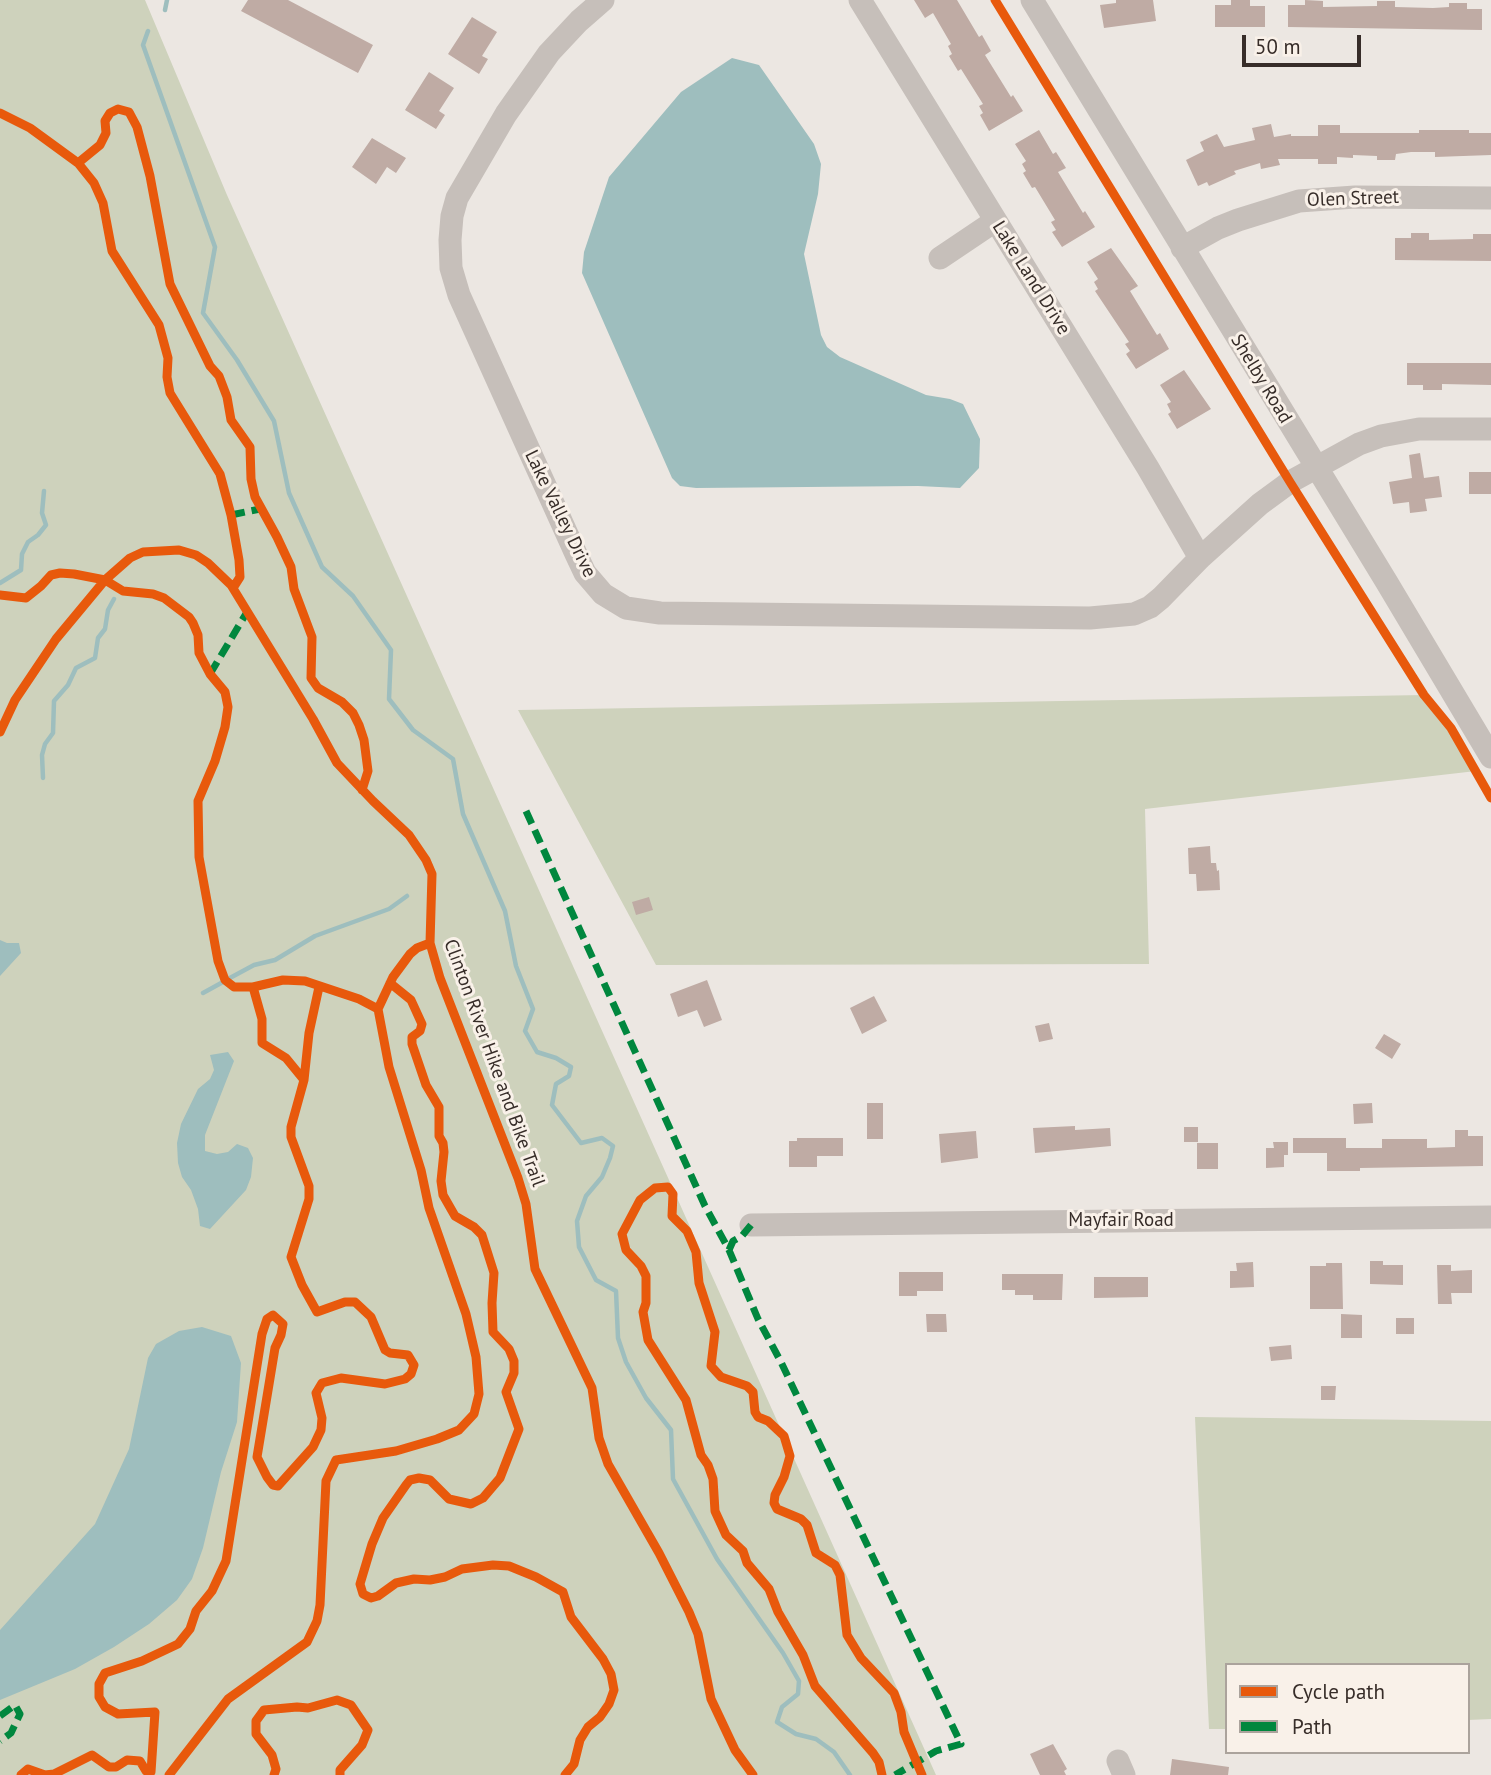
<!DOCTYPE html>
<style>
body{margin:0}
#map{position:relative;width:1491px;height:1775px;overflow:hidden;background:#ece7e2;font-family:"PT Sans",sans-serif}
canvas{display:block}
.legend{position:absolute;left:1225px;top:1663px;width:245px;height:91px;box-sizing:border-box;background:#f9f1e9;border:2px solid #aba39c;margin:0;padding:9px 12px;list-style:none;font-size:21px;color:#372d29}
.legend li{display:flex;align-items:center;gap:14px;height:35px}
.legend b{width:35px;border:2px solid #aba39c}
.scale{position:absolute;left:1242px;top:35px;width:119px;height:32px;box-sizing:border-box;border:4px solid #372d29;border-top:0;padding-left:9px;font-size:21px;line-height:24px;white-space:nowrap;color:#372d29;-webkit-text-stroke:5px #f9f1e9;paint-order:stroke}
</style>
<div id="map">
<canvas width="1491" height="1775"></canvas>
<ul class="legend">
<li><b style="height:9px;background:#e8590c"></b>Cycle path</li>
<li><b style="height:9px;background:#00873e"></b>Path</li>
</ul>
<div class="scale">50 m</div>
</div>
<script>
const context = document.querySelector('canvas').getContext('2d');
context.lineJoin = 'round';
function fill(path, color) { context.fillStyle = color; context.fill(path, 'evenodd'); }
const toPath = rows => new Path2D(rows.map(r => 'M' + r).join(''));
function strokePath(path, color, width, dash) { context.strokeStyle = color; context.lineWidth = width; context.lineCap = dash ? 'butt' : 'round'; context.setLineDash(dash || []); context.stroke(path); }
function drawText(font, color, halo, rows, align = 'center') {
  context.font = font + ' "PT Sans",sans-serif'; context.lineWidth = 6; context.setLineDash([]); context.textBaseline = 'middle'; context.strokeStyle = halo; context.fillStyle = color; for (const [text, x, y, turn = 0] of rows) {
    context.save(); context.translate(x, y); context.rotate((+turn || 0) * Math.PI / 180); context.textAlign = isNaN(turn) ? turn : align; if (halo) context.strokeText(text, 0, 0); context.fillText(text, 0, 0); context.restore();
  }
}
fill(toPath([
 [0,0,145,0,227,195,936,1775,0,1775],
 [1424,695,1476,771,1145,809,1149,964,656,965,518,710],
 [1195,1417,1491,1421,1491,1719,1468,1720,1468,1665,1227,1665,1227,1729,1209,1729]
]), '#ced2bc');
fill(toPath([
 [732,58,759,65,814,144,821,164,818,194,804,254,821,335,827,347,840,357,926,395,950,399,963,404,980,439,979,468,960,488,918,486,696,488,680,486,672,478,582,273,584,252,609,177,681,92],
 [0,940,7,943,19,943,21,953,0,976],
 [228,1052,234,1061,205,1135,205,1151,217,1154,228,1152,237,1144,248,1148,253,1158,251,1177,246,1190,210,1229,200,1226,198,1209,191,1190,182,1177,178,1163,177,1143,181,1124,198,1089,210,1079,214,1070,210,1055],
 [202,1327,231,1336,241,1363,237,1422,221,1472,203,1548,192,1579,177,1600,149,1624,114,1647,75,1669,0,1700,0,1630,95,1524,129,1449,148,1358,156,1344,179,1331]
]), '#9ebebe');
strokePath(toPath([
 [165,10,167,0],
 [148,31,143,45,215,247,203,313,237,360,274,421,289,493,322,567,353,596,391,650,389,699,413,730,453,759,463,814,505,911,516,966,533,1009,525,1031,537,1052,556,1058,571,1067,569,1076,556,1084,552,1105,581,1143,602,1138,613,1146,610,1158,602,1177,586,1196,577,1221,579,1247,596,1280,616,1291,618,1338,626,1362,646,1398,671,1430,673,1479,717,1559,783,1653,799,1681,798,1694,782,1707,777,1722,796,1734,816,1739,834,1752,850,1775],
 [0,583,21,570,22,554,28,542,38,535,46,525,42,513,44,491],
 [43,778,42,755,45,744,53,733,54,701,68,685,76,668,95,658,98,638,105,629,108,610,114,599],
 [228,979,254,965,275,960,315,936,389,909,407,896],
 [203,993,223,982]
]), '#9ebebe', 4.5);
fill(toPath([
 [248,0,288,0,373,45,358,73,241,11],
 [914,0,957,0,979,37,982,35,991,51,985,55,1011,97,1013,95,1023,111,989,131,980,115,983,113,979,106,983,104,961,69,958,71,949,56,952,54,948,46,951,44,933,13,925,18],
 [1116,0,1153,0,1156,21,1104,28,1100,5,1116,3],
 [1231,0,1250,0,1250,6,1265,6,1265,27,1215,27,1215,5,1231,5],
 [1305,0,1323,1,1323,7,1377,6,1377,1,1395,1,1395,7,1433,8,1449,7,1449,3,1467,3,1467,9,1482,9,1482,30,1288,27,1288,5,1305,5],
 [472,17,497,32,482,56,488,59,479,74,448,54],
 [429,72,454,88,439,111,445,115,436,129,405,110],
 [1271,124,1274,137,1291,134,1291,136,1318,136,1318,125,1340,125,1340,133,1419,133,1419,130,1469,130,1469,133,1491,133,1491,155,1435,157,1435,152,1411,152,1396,154,1395,160,1377,160,1377,156,1353,155,1353,158,1337,157,1337,164,1318,164,1318,159,1278,159,1280,165,1261,169,1260,163,1234,171,1236,174,1209,186,1207,182,1198,186,1186,160,1204,151,1200,142,1217,134,1224,147,1255,140,1252,128],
 [1039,130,1053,154,1056,152,1066,168,1058,172,1083,213,1085,211,1095,227,1062,247,1052,232,1056,230,1051,222,1055,220,1035,187,1032,188,1023,173,1026,171,1022,164,1026,161,1015,144],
 [372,138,406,158,396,173,387,167,376,184,352,167],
 [1411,233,1429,233,1429,240,1473,239,1473,234,1491,234,1491,261,1395,260,1395,238,1411,238],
 [1111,248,1138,286,1130,291,1157,335,1160,333,1169,349,1136,369,1126,354,1130,351,1125,344,1129,342,1095,291,1098,289,1094,282,1098,279,1087,262],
 [1407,363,1491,363,1491,385,1442,384,1442,390,1423,390,1423,385,1407,385],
 [1184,370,1211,409,1177,429,1168,414,1171,412,1167,404,1171,402,1160,385],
 [1420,453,1424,478,1439,476,1442,497,1425,499,1427,511,1410,513,1409,502,1393,504,1389,482,1412,478,1409,455],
 [1469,472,1491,472,1491,494,1469,494],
 [1210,846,1211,863,1216,863,1217,871,1219,870,1220,890,1197,891,1196,874,1189,874,1188,848],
 [649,897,653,910,636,915,632,902],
 [707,980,722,1020,704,1027,697,1010,678,1017,670,994],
 [874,996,887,1021,862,1034,850,1008],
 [1049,1023,1053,1039,1039,1042,1035,1026],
 [1384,1034,1401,1044,1392,1059,1375,1048],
 [867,1103,883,1103,883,1139,867,1139],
 [1372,1103,1373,1123,1354,1124,1353,1104],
 [1075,1126,1075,1130,1110,1128,1111,1146,1035,1153,1033,1128],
 [1184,1127,1198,1127,1198,1142,1184,1142],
 [1455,1130,1468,1130,1468,1136,1483,1136,1483,1166,1360,1168,1360,1171,1327,1171,1327,1153,1293,1153,1293,1138,1346,1138,1346,1148,1382,1148,1382,1139,1427,1139,1427,1148,1455,1147],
 [976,1131,978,1158,941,1163,939,1134],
 [797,1138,843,1138,843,1156,817,1156,817,1167,789,1167,789,1141,797,1141],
 [1273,1142,1288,1142,1288,1155,1284,1155,1284,1167,1266,1168,1266,1148,1274,1148],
 [1197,1143,1218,1143,1218,1169,1197,1169],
 [1370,1261,1383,1261,1383,1265,1403,1265,1403,1285,1370,1284],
 [1253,1262,1254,1287,1230,1288,1230,1271,1237,1271,1236,1263],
 [1326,1263,1342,1263,1343,1309,1310,1309,1310,1266,1326,1266],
 [1437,1265,1451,1265,1451,1271,1472,1270,1472,1293,1451,1293,1452,1304,1438,1304],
 [899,1272,943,1272,943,1291,917,1291,917,1296,899,1296],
 [1002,1274,1063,1274,1062,1300,1033,1300,1033,1295,1015,1295,1015,1290,1002,1290],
 [1094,1277,1148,1277,1148,1297,1094,1298],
 [926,1314,946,1314,947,1332,927,1332],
 [1341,1314,1362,1315,1362,1338,1341,1338],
 [1396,1318,1414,1318,1414,1334,1396,1334],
 [1291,1345,1292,1359,1271,1361,1269,1347],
 [1321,1386,1336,1386,1335,1400,1321,1400],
 [1053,1744,1067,1769,1064,1771,1066,1775,1040,1775,1030,1754],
 [1172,1759,1229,1767,1228,1775,1170,1775]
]), '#bfaba4');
strokePath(toPath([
 [603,0,579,21,549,53,506,114,457,198,452,216,450,240,451,268,459,295,576,554,585,573,603,594,626,608,660,613,1090,618,1134,614,1150,607,1161,598,1200,558,1260,504,1290,482,1359,444,1381,436,1419,429,1491,429],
 [860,0,1148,468,1200,558],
 [1032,0,1386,581,1491,757],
 [1182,248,1218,228,1238,220,1299,201,1355,197,1491,198],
 [940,258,995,221],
 [751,1225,1491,1217],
 [1118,1761,1124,1775]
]), '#c6bfba', 23);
strokePath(toPath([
 [231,515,260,509],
 [210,674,247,612],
 [526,811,705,1206,729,1250,758,1319,781,1362,961,1744,936,1751,895,1775],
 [729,1250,733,1241,742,1236,751,1225],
 [0,1716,15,1705,20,1714,11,1733,0,1741]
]), '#00873e', 7, [14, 7]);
strokePath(toPath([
 [995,0,1290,482,1424,695,1451,728,1491,798],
 [0,113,30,128,78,163,94,183,103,203,112,251,159,325,168,358,167,377,170,393,220,474,231,515,239,560,240,577,233,588],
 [78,163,100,145,106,133,105,121,110,113,118,109,129,112,137,127,150,176,170,284,210,366,219,376,227,397,231,420,250,447,251,479,255,497,277,537,291,567,294,589,312,637,311,678,318,688,342,702,353,713,359,725,364,740,368,771,362,790],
 [0,595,26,598,41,586,51,575,60,573,74,574,105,580,123,591,153,594,164,598,189,617,193,623,198,635,199,653,210,674,225,692,228,707,225,727,215,761,198,801,199,857,218,961,225,980,234,987,253,987,262,1019,262,1043,286,1058,304,1080,291,1127,291,1137,309,1186,309,1199,291,1257,302,1285,317,1312,345,1302,355,1302,371,1317,385,1350,390,1353,408,1355,414,1365,411,1374,405,1379,385,1384,341,1378,322,1383,316,1393,322,1418,321,1430,313,1447,278,1486,273,1485,267,1477,257,1457,275,1348,281,1335,283,1324,273,1315,267,1319,262,1334,226,1561,212,1591,196,1611,190,1629,178,1644,142,1661,105,1673,99,1684,99,1697,105,1707,118,1714,155,1712,151,1772,146,1771,140,1761,127,1760,116,1767,109,1767,92,1755,54,1774,45,1775,28,1769,21,1775],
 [0,732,15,700,56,639,105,580,130,558,143,552,179,550,196,555,208,563,231,585,313,719,337,763,373,801,409,835,426,860,432,874,430,943,440,978,518,1178,526,1204,535,1269,592,1388,599,1438,608,1464,659,1553,689,1612,698,1634,711,1699,735,1750,753,1775],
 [390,983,411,1000,422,1024,420,1031,412,1037,412,1044,426,1085,439,1107,439,1136,443,1143,444,1152,441,1181,443,1195,455,1216,474,1227,482,1235,494,1273,492,1303,493,1332,509,1349,514,1361,514,1373,506,1392,519,1429,500,1478,483,1498,471,1504,449,1499,430,1480,419,1478,410,1480,406,1485,383,1518,372,1544,360,1584,363,1594,371,1598,378,1596,396,1583,414,1579,430,1580,445,1577,462,1569,493,1565,509,1566,536,1577,563,1592,571,1617,603,1659,611,1674,614,1690,609,1704,600,1717,588,1727,580,1740,574,1764,565,1775],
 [253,987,283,980,305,981,359,999,378,1009],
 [304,1080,309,1033,319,987],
 [169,1775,228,1699,307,1642,317,1621,320,1605,326,1481,336,1460,396,1451,437,1439,459,1430,474,1414,479,1394,476,1357,466,1314,429,1208,421,1170,389,1067,378,1009,393,977,410,954,417,948,430,943],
 [274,1775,276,1769,272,1755,256,1734,256,1721,264,1710,297,1707,308,1708,337,1700,351,1705,368,1730,362,1745,340,1770,340,1775],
 [882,1775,879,1762,873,1753,815,1686,803,1655,778,1612,769,1589,747,1563,743,1551,726,1535,715,1511,713,1479,708,1465,701,1455,686,1400,648,1340,643,1312,646,1303,646,1276,641,1266,626,1250,622,1234,640,1200,655,1188,668,1187,673,1194,672,1216,687,1231,696,1252,699,1283,715,1332,711,1366,721,1377,747,1386,753,1392,755,1412,758,1417,768,1421,784,1436,790,1456,784,1477,775,1495,774,1503,777,1509,801,1519,807,1525,816,1553,835,1565,840,1575,847,1635,861,1658,894,1693,901,1712,904,1732,922,1775]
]), '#e8590c', 9);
drawText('19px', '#372d29', '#f9f1e9', [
 ["Olen Street",1353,199,-2],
 ["Lake Land Drive",1031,278,58],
 ["Shelby Road",1261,379,59],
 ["Lake Valley Drive",560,514,64],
 ["Clinton River Hike and Bike Trail",494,1063,70],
 ["Mayfair Road",1121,1221]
]);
</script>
